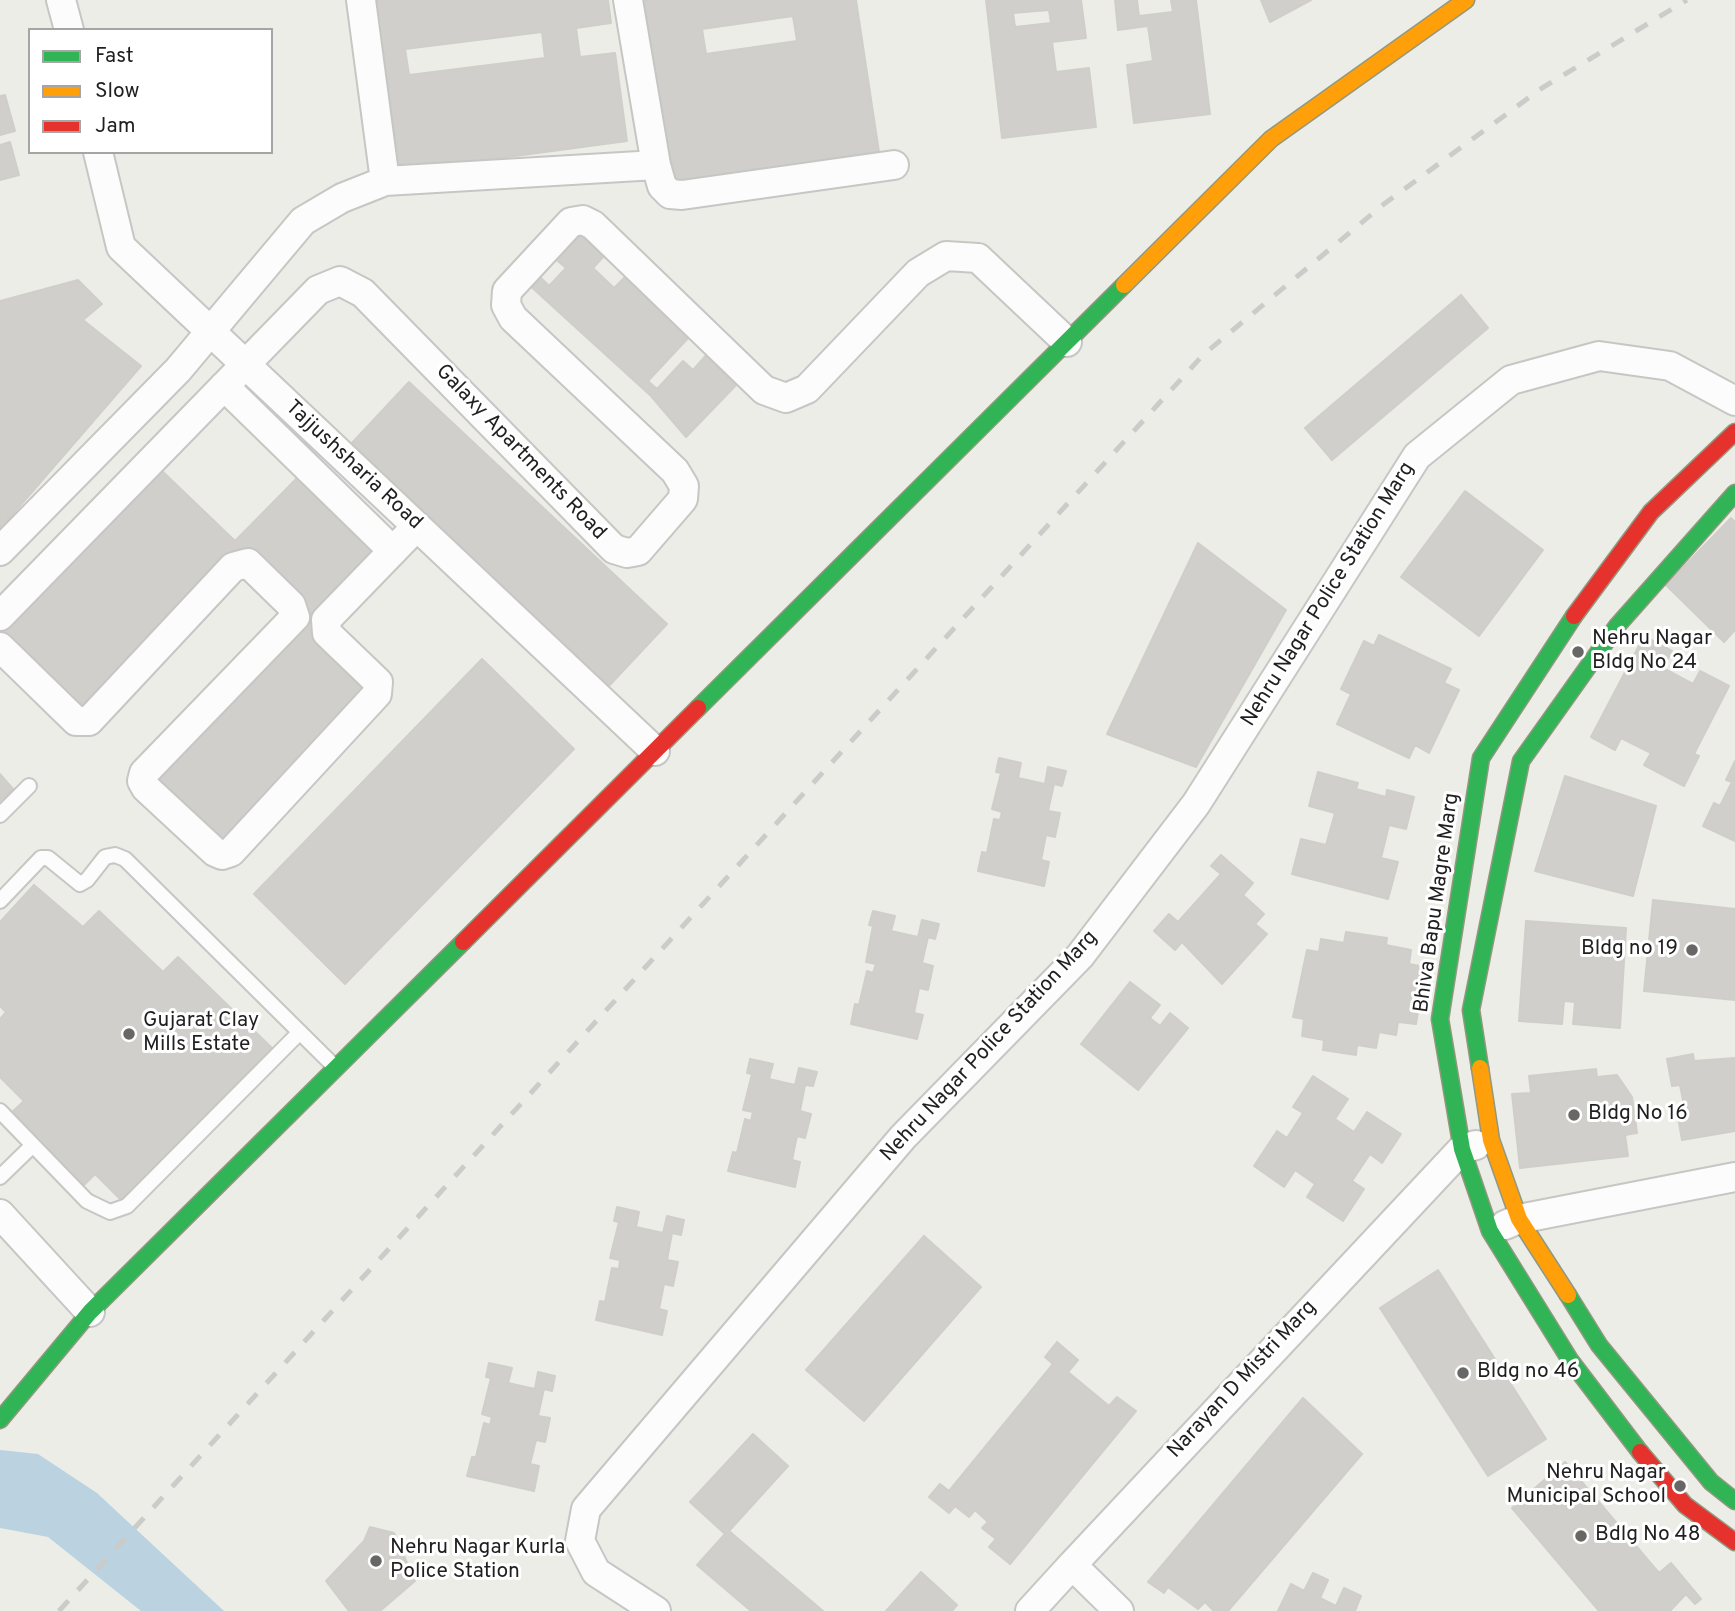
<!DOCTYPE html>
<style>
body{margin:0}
#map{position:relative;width:1735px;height:1611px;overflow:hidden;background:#edede8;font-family:Overpass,sans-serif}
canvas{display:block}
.legend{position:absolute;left:28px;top:28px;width:245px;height:126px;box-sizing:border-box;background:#fff;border:2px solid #a5a5a5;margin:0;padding:9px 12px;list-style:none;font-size:21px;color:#1f1f1f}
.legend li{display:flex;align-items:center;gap:14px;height:35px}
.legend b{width:35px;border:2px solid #a5a5a5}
</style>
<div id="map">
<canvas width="1735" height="1611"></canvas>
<ul class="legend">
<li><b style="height:9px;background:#30b455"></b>Fast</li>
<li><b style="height:9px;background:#ff9f0a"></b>Slow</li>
<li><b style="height:9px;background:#e5322d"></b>Jam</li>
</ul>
</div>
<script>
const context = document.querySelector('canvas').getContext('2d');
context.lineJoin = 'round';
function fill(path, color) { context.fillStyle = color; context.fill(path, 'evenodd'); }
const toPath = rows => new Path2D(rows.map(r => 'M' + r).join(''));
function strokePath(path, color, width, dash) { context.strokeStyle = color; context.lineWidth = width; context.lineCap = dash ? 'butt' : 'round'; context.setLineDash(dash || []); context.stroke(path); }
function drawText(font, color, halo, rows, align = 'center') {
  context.font = font + ' Overpass,sans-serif'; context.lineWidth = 6; context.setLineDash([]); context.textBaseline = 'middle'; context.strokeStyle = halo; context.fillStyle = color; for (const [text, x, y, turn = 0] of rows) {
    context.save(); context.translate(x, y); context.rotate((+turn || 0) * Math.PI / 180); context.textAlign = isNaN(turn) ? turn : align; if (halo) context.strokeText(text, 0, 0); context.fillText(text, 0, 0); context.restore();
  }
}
fill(toPath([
 [0,1450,38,1454,97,1493,224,1611,141,1611,48,1537,0,1528]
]), '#bbd2e1');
const building = toPath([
 [372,0,608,0,611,23,576,28,580,57,615,53,627,141,396,172,372,0],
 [542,32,545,58,409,75,405,49,542,32],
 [644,0,856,0,879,152,672,183,644,0],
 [793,16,797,41,706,54,702,29,793,16],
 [986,0,1081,0,1086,38,1052,42,1056,72,1089,68,1096,127,1002,138,986,0],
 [1049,10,1051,23,1015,27,1013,13,1049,10],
 [1115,0,1137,0,1139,16,1173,12,1171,0,1196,0,1210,114,1134,123,1127,65,1153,61,1148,26,1118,30,1115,0],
 [1261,0,1311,0,1270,22,1261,0],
 [5,95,15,131,0,135,0,96,5,95],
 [10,142,19,175,0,180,0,145,10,142],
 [578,229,605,255,593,268,614,288,627,275,691,335,648,381,657,389,683,361,693,370,709,352,740,381,686,437,651,396,527,283,536,273,549,286,566,268,552,256,578,229],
 [78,280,102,304,83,320,141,366,0,529,0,301,78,280],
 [1461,295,1488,328,1332,460,1305,428,1461,295],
 [409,382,667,624,608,687,350,445,409,382],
 [161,470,235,541,303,472,384,551,309,628,372,690,223,844,154,777,310,617,241,550,86,711,4,631,161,470],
 [1465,491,1543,550,1479,636,1401,577,1465,491],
 [1731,518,1735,522,1735,630,1724,642,1666,585,1731,518],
 [1198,543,1286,610,1196,767,1107,734,1198,543],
 [1379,635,1451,669,1444,683,1459,690,1429,753,1415,745,1409,758,1337,724,1351,694,1341,689,1364,641,1374,646,1379,635],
 [1644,636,1672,651,1663,668,1693,684,1700,671,1729,686,1694,754,1699,756,1684,786,1644,765,1651,753,1621,738,1615,750,1591,737,1644,636],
 [482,659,574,749,345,984,254,894,482,659],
 [999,758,1021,763,1018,778,1045,784,1048,767,1066,771,1062,786,1054,784,1048,811,1060,813,1055,837,1046,835,1041,860,1049,862,1044,886,978,871,982,852,987,853,994,819,1000,820,1002,812,992,809,1001,773,996,772,999,758],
 [1735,761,1735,841,1703,826,1714,803,1720,806,1732,782,1726,780,1735,761],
 [1318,772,1358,783,1356,789,1386,797,1387,790,1414,797,1406,829,1389,825,1381,858,1398,862,1388,899,1292,874,1301,839,1326,845,1335,813,1309,806,1318,772],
 [0,774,13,789,0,801,0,774],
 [1565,776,1656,806,1633,896,1535,871,1565,776],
 [1221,855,1253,883,1243,895,1264,914,1255,924,1267,934,1222,984,1182,942,1175,950,1154,931,1169,914,1178,922,1221,874,1211,866,1221,855],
 [34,885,83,927,99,911,163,972,178,957,274,1050,122,1201,95,1174,82,1187,11,1113,24,1101,0,1077,0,1019,6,1012,0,1006,0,922,34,885],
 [1653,900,1735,909,1735,1000,1644,991,1653,900],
 [873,911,895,916,891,931,918,937,922,920,939,924,935,939,928,937,922,963,933,966,928,990,919,988,914,1013,923,1015,917,1039,851,1024,855,1004,859,1005,867,971,873,973,876,964,866,962,873,926,869,925,873,911],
 [1526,921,1626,928,1620,1028,1573,1024,1575,1002,1564,1001,1562,1024,1519,1021,1526,921],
 [1346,932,1387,938,1386,945,1411,950,1409,964,1425,967,1416,1024,1398,1022,1396,1035,1379,1032,1376,1048,1357,1045,1356,1055,1323,1050,1324,1040,1302,1036,1304,1019,1293,1017,1307,950,1319,952,1321,939,1344,943,1346,932],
 [1130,982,1160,1005,1150,1018,1160,1026,1170,1013,1188,1028,1138,1090,1081,1044,1130,982],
 [1693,1054,1694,1061,1735,1058,1735,1131,1682,1140,1678,1117,1686,1115,1680,1085,1672,1086,1667,1059,1693,1054],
 [750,1059,773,1064,769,1079,795,1085,799,1068,817,1072,813,1086,805,1085,800,1111,811,1114,805,1138,797,1136,792,1160,800,1162,795,1187,728,1171,733,1152,737,1153,745,1119,751,1121,753,1112,743,1110,752,1074,747,1073,750,1059],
 [1596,1069,1597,1077,1617,1075,1632,1097,1637,1133,1625,1135,1628,1156,1520,1168,1512,1094,1531,1093,1529,1076,1596,1069],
 [1313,1076,1348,1099,1335,1119,1354,1132,1367,1112,1401,1134,1382,1163,1370,1154,1352,1181,1364,1189,1343,1221,1307,1197,1315,1184,1295,1170,1284,1187,1254,1166,1277,1131,1287,1138,1303,1113,1293,1107,1313,1076],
 [617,1207,639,1212,636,1227,663,1233,667,1216,684,1220,681,1235,672,1233,667,1260,678,1262,673,1286,664,1284,659,1309,667,1311,662,1335,596,1320,600,1301,605,1302,612,1268,619,1269,620,1260,610,1258,619,1222,614,1221,617,1207],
 [924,1236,981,1287,864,1421,806,1370,924,1236],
 [1438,1270,1546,1439,1488,1476,1380,1308,1438,1270],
 [1057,1342,1078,1360,1068,1372,1109,1406,1117,1397,1136,1411,1010,1564,989,1547,996,1539,982,1528,988,1522,975,1510,969,1517,955,1506,949,1513,929,1497,940,1484,949,1491,1053,1364,1045,1357,1057,1342],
 [489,1363,512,1368,508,1383,535,1389,538,1372,555,1376,552,1391,544,1389,538,1416,550,1418,545,1442,536,1440,530,1464,539,1466,534,1491,467,1476,472,1457,476,1457,484,1423,490,1425,492,1417,482,1414,491,1378,486,1377,489,1363],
 [1303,1398,1362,1454,1228,1611,1214,1611,1205,1602,1198,1609,1168,1587,1164,1593,1148,1582,1303,1398],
 [753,1434,788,1466,729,1531,823,1611,751,1611,697,1565,725,1534,690,1502,753,1434],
 [1565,1462,1659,1573,1671,1563,1701,1599,1695,1604,1686,1594,1670,1611,1599,1611,1512,1508,1565,1462],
 [370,1527,394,1533,415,1581,380,1611,349,1611,326,1581,364,1541,370,1527],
 [921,1572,957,1605,952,1611,886,1611,921,1572],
 [1313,1573,1328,1580,1320,1598,1336,1606,1344,1588,1361,1596,1355,1611,1278,1611,1291,1584,1304,1591,1313,1573]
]);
fill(building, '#d0cfcb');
strokePath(building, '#d0cec9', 2);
const lane = toPath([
 [0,815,29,786],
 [0,901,41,858,48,858,80,884,87,880,105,857,115,855,125,859,335,1067],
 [0,1111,87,1201,110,1212,127,1206,300,1032],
 [0,1177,33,1145]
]);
const street = toPath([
 [61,0,69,30],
 [361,0,385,181],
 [628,0,656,165],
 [98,152,121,247,655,751],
 [224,386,393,551],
 [0,551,178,370,303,221,342,198,385,181,656,165,662,186,670,194,682,195,894,165],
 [0,616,318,290,340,281,363,293,614,549,627,553,638,551,683,499,684,486,675,471,513,318,506,305,507,291,571,222,583,220,593,225,764,390,786,398,807,389,918,273,946,256,978,258,1067,342],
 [0,647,76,721,89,721,233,567,248,563,291,605,295,617,144,773,142,781,146,788,215,852,222,855,231,852,377,694,378,682,327,633,326,620,417,526],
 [0,1214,90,1312],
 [1505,1225,1519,1219,1735,1177],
 [656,1611,596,1572,580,1541,586,1509,903,1137,1080,956,1196,804,1417,456,1511,380,1599,356,1670,366,1735,401],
 [1030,1611,1072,1565],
 [1119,1611,1072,1565,1462,1149,1476,1145]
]);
const fast = toPath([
 [1574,616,1481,758,1440,1019,1462,1149,1490,1231,1570,1360,1640,1452],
 [698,708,1124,285],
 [1480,1068,1471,1010,1521,761,1617,626,1735,493],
 [1568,1295,1599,1345,1711,1482,1735,1501],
 [0,1420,90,1312,463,942]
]);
const slow = toPath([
 [1124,285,1271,139,1466,0],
 [1480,1068,1491,1140,1519,1219,1568,1295]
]);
const jam = toPath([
 [1574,616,1651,512,1735,432],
 [463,942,698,708],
 [1640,1452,1685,1505,1735,1542]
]);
strokePath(lane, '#c6c6c4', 18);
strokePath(street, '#c6c6c4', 32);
strokePath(fast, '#929880', 19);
strokePath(slow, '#929880', 19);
strokePath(jam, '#929880', 19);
strokePath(lane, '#fcfcfc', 14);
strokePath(street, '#fcfcfc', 28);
strokePath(fast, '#30b455', 16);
strokePath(slow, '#ff9f0a', 16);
strokePath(jam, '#e5322d', 16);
strokePath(toPath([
 [59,1611,1203,355,1384,204,1542,88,1687,0]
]), '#cbcbca', 5, [14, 14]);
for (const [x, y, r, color] of [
 [1578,652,7,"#676765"],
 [1692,950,7,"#676765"],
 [129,1034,7,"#676765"],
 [1574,1115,7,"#676765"],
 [1463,1373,7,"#676765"],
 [1680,1486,7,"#676765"],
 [1581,1536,7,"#676765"],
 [376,1561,7,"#676765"]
]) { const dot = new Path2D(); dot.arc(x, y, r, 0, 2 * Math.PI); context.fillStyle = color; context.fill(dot); strokePath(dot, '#fff', 2.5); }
drawText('21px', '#1f1f1f', '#fff', [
 ["Galaxy Apartments Road",520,453,46],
 ["Tajjushsharia Road",353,466,43],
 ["Nehru Nagar Police Station Marg",1329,595,-58],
 ["Bhiva Bapu Magre Marg",1438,903,-82],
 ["Nehru Nagar Police Station Marg",990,1047,-47],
 ["Narayan D Mistri Marg",1243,1380,-47]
]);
drawText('21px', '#1f1f1f', '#fff', [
 ["Nehru Nagar",1592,640],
 ["Bldg No 24",1592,664],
 ["Bldg no 19",1678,950,"right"],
 ["Gujarat Clay",143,1022],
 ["Mills Estate",143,1046],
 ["Bldg No 16",1588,1115],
 ["Bldg no 46",1477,1373],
 ["Nehru Nagar",1666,1474,"right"],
 ["Municipal School",1666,1498,"right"],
 ["Bdlg No 48",1595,1536],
 ["Nehru Nagar Kurla",390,1549],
 ["Police Station",390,1573]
], 'left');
</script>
